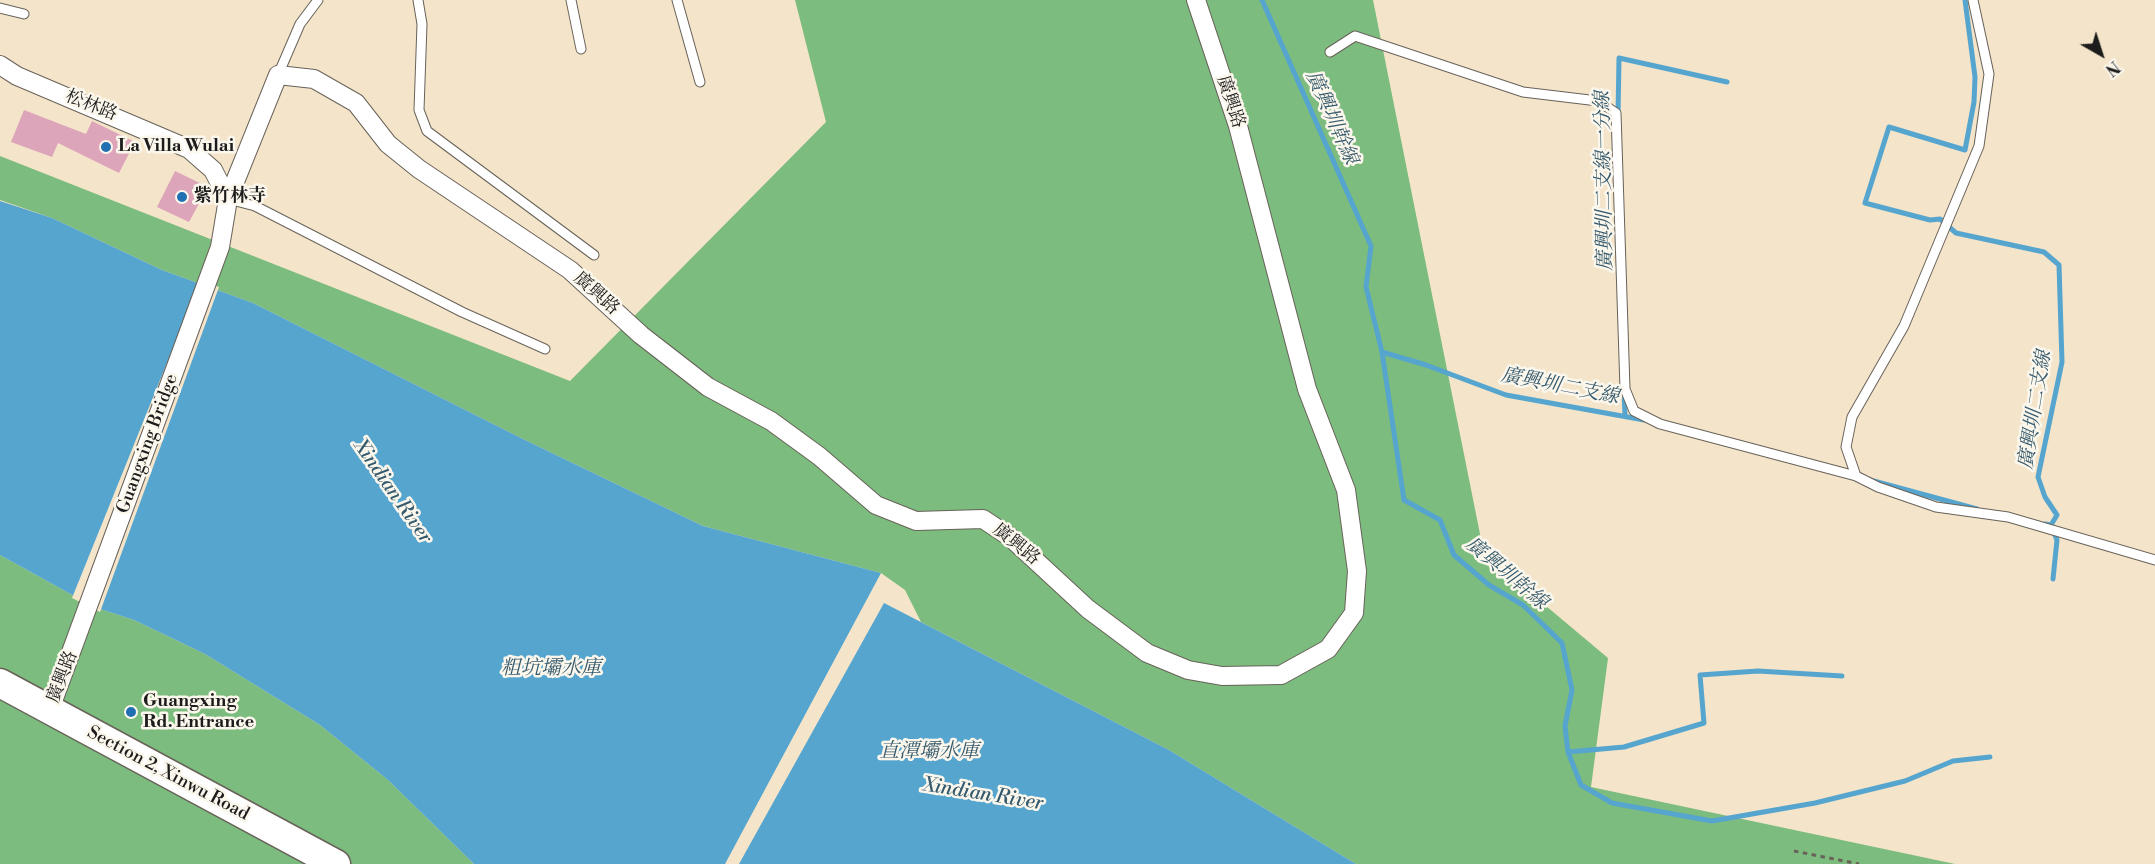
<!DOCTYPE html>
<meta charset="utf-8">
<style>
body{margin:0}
#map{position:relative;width:2155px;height:864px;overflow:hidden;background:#f4e4ca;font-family:"Libre Bodoni",serif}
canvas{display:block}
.north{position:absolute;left:2071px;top:24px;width:60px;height:60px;-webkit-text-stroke:4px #fbf7ec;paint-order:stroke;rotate:141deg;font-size:16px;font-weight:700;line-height:24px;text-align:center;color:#1c1c1c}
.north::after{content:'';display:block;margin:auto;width:21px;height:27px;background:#1c1c1c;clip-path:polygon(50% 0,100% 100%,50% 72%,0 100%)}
</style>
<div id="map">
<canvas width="2155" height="864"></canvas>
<div class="north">N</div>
</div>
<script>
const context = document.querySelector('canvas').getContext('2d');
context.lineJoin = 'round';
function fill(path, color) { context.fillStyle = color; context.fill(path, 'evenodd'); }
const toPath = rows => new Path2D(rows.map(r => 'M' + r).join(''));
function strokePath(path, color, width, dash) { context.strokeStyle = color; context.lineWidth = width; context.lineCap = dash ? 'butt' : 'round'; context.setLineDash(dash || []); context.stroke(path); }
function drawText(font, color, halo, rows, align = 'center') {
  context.font = font + ' "Libre Bodoni","Noto Serif TC",serif'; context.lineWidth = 5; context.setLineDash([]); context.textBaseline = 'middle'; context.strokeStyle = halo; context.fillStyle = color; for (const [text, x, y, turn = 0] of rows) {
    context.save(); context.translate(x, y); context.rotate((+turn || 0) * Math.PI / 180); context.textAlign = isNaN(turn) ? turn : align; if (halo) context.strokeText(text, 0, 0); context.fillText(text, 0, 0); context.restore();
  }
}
fill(toPath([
 [795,0,1373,0,1484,554,1608,658,1591,787,1955,864,1356,864,1169,750,921,622,905,590,881,573,703,526,523,439,253,303,162,270,52,218,0,200,0,156,570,381,826,122],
 [0,555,94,607,134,620,205,654,320,725,388,780,474,864,0,864]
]), '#7cbc7e');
fill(toPath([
 [0,201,52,218,162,270,253,303,523,439,703,526,881,573,725,864,474,864,388,780,320,725,205,654,134,620,94,607,0,555],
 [884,603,1169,750,1356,864,739,864]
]), '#55a5cf');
fill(toPath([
 [200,281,219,287,100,612,72,598]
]), '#f4e4ca');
strokePath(toPath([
 [1262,0,1371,246,1366,287,1382,352,1404,500,1440,520,1454,555,1489,585,1523,605,1562,643,1572,690,1565,726,1568,752,1581,785,1612,803,1712,821,1815,803,1905,781,1953,761,1990,757],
 [1965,0,1975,77,1974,102,1965,150,1889,127,1865,203,1930,220,1940,219,1956,233,2044,252,2059,265,2062,362,2038,477,2045,497,2057,515,2051,525,2045,524],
 [1618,116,1619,58,1727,82],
 [1382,352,1426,365,1506,395,1644,420],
 [1624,392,1625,415],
 [1870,480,1977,509],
 [2053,579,2057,540,2053,530],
 [1568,752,1624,747,1704,723,1700,675,1758,671,1842,676]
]), '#55a5cf', 5);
fill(toPath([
 [24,110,86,134,92,121,135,142,119,173,58,143,52,157,11,142],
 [175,171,208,187,189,222,157,207]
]), '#dda5b9');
const lane = toPath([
 [418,0,422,24,419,110,427,131,594,255],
 [571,0,581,49],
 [677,0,700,82],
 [1973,0,1989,74,1979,146,1904,326,1852,417,1846,447,1856,476,1878,487,1936,507,2008,517,2155,560],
 [0,8,24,14],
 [1330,52,1355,36,1523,92,1598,101,1616,113,1625,389,1634,411,1660,424,1856,476],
 [278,75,300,24,318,0],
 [228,199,255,206,462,312,545,349]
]);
const street = toPath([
 [0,65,17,76,189,149,213,170,228,199],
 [49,712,220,247,228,199,278,75,314,79,356,103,388,144,419,169,570,270,641,335,708,387,771,421,819,456,876,505,916,521,983,519,1010,537,1088,609,1147,653,1188,670,1222,676,1281,675,1328,649,1354,613,1357,571,1346,490,1307,389,1238,126,1196,0]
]);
const primary = toPath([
 [0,683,336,864]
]);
strokePath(lane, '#686259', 11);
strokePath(street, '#686259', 20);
strokePath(primary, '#686259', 31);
strokePath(toPath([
 [1794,851,1859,864]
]), '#686259', 3, [4.5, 4.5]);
strokePath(lane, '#fff', 9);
strokePath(street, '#fff', 18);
strokePath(primary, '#fff', 28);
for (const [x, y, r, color] of [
 [106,147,6,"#1f6fb2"],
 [182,197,6,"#1f6fb2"],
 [131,712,6,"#1f6fb2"]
]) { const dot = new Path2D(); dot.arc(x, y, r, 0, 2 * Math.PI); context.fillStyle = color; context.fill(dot); strokePath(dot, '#fbf7ec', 2); }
drawText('18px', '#1c1c1c', '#fbf7ec', [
 ["廣興路",1230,102,72],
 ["松林路",91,106,22],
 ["廣興路",596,294,42],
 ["Guangxing Bridge",148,444,-70],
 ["廣興路",1016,545,39],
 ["廣興路",63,677,-69],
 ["Section 2, Xinwu Road",168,774,28]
]);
drawText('bold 18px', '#1c1c1c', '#fbf7ec', [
 ["La Villa Wulai",118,147],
 ["紫竹林寺",194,197],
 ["Guangxing",143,702],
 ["Rd. Entrance",143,723]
], 'left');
drawText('italic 20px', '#365a6d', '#fbf7ec', [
 ["廣興圳幹線",1331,118,66],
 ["廣興圳二支線一分線",1605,181,-91],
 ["廣興圳二支線",1560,387,11],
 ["廣興圳二支線",2036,410,-81],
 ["Xindian River",392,492,55],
 ["廣興圳幹線",1506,574,40],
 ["粗坑壩水庫",551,669],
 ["直潭壩水庫",929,752],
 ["Xindian River",983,795,9]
]);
</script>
